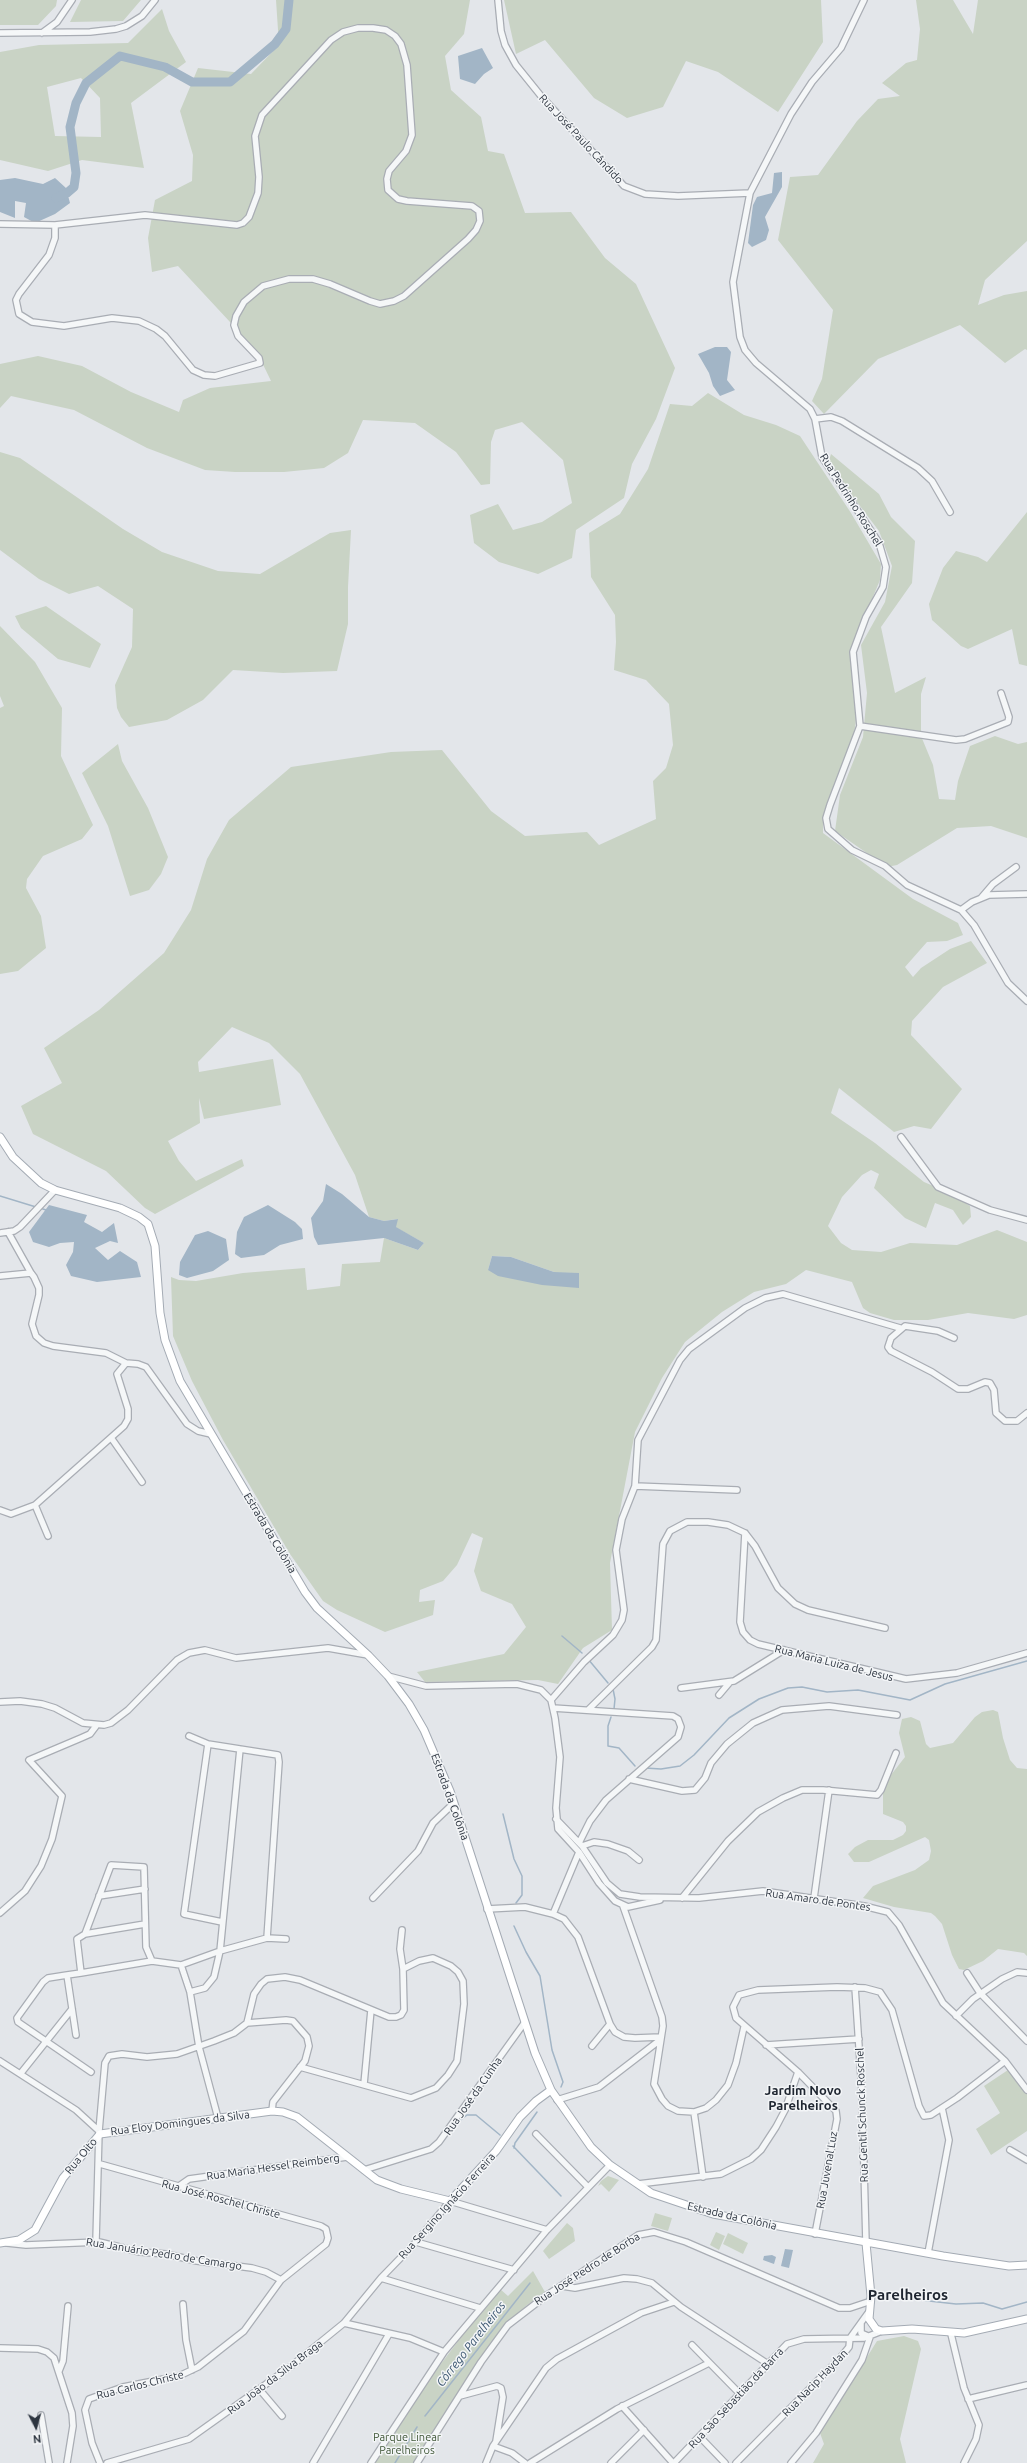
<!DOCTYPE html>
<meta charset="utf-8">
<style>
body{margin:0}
#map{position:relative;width:1027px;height:2463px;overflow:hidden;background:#e3e6ea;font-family:Ubuntu,sans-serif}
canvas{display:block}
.north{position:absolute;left:16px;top:2407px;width:40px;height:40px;-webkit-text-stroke:3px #f3f5f7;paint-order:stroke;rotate:174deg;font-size:11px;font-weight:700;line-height:16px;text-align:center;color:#2d3540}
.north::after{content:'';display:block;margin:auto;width:14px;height:18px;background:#2d3540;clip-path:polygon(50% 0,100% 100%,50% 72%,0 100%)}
</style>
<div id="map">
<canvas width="1027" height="2463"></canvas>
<div class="north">N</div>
</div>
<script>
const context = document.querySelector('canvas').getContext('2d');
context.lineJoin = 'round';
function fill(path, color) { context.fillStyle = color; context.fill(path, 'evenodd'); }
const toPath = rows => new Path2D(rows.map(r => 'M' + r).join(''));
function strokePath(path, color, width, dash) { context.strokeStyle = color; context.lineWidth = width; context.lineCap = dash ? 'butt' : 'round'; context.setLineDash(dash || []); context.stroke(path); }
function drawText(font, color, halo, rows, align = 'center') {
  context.font = font + ' Ubuntu,sans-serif'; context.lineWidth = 3; context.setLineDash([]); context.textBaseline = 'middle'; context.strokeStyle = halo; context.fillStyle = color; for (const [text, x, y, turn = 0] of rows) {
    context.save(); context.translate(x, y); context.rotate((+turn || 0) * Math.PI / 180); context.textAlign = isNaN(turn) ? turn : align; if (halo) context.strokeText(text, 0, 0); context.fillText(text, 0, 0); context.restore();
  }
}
fill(toPath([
 [0,0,57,0,56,6,38,25,0,25],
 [81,0,141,0,123,21,70,22],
 [276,0,470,0,464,34,445,56,451,90,481,117,488,151,504,154,525,213,571,212,605,258,636,284,675,368,656,419,632,464,624,498,576,530,572,558,538,574,499,562,474,543,470,515,498,504,513,530,542,522,572,503,563,460,522,422,495,430,491,442,490,484,481,485,456,452,415,423,363,420,348,453,324,468,284,472,235,472,205,470,147,448,74,410,11,396,0,408,0,364,38,356,82,366,131,392,179,412,183,400,210,388,271,381,256,350,178,266,152,272,148,238,155,200,192,181,193,155,180,111,198,68,251,74,279,45],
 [504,0,821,0,823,42,778,112,718,72,686,61,663,107,627,118,594,98,545,40,516,54],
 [916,0,953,0,973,34,978,0,1027,0,1027,241,985,280,978,305,1004,295,1027,291,1027,350,1025,349,1005,363,960,325,878,359,824,414,812,401,822,379,833,310,778,240,790,177,818,175,857,121,878,99,900,96,882,83,906,63,917,60,920,29],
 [162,9,169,31,186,62,131,103,144,168,82,160,48,171,0,160,0,52,39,45,128,43],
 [81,78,100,98,101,137,55,136,47,87],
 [708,393,744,415,776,425,800,436,851,513,881,564,880,580,850,652,857,712,854,735,823,820,823,833,913,899,958,923,963,935,947,941,927,942,905,967,913,977,921,968,950,949,971,941,987,963,943,987,912,1021,911,1035,962,1089,931,1129,914,1126,894,1132,839,1088,831,1113,875,1143,924,1182,950,1193,970,1206,971,1217,963,1225,953,1210,935,1203,926,1228,905,1218,874,1188,879,1174,871,1170,862,1175,842,1197,828,1226,841,1243,852,1250,881,1252,910,1243,957,1245,997,1230,1027,1242,1027,1315,1014,1319,968,1313,928,1320,894,1320,870,1313,863,1308,852,1282,806,1270,786,1284,754,1292,722,1312,685,1342,662,1378,635,1432,610,1563,612,1630,583,1648,558,1684,538,1680,425,1682,417,1672,504,1654,526,1627,512,1604,481,1591,474,1571,483,1538,472,1533,457,1565,443,1581,420,1590,419,1602,435,1600,433,1615,385,1632,337,1610,323,1601,290,1554,223,1440,192,1381,173,1336,171,1277,179,1280,196,1281,243,1273,305,1268,307,1290,340,1286,342,1264,380,1262,384,1238,418,1250,424,1243,395,1227,397,1219,384,1221,369,1217,355,1175,300,1074,269,1043,232,1027,198,1062,199,1072,273,1059,281,1105,204,1119,199,1098,200,1123,168,1141,179,1161,196,1181,242,1159,244,1166,155,1214,145,1208,106,1171,33,1134,21,1106,62,1083,44,1048,99,1010,164,953,191,910,207,859,229,820,291,767,391,752,442,750,491,811,525,836,587,832,599,845,656,819,653,781,666,768,673,745,669,704,646,680,614,670,616,642,615,615,591,577,589,533,620,514,648,469,670,404,692,406],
 [492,1256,511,1257,554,1272,579,1273,488,1270],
 [0,452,20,458,123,529,162,552,218,571,260,574,330,533,351,530,348,587,348,624,337,671,283,673,233,670,203,700,167,720,129,727,121,717,117,708,115,685,132,647,133,609,98,586,69,594,39,579,0,550],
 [831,454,879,494,891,517,915,541,912,583,881,627,895,693,926,677,921,694,921,736,933,765,939,799,955,800,958,781,970,746,995,736,1018,744,1027,742,1027,838,991,826,957,828,897,865,887,867,835,831,840,795,863,737,867,693,861,645,885,602,892,566,879,531,828,464],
 [1027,512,1027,666,1019,664,1012,629,968,649,961,646,932,620,929,604,943,568,956,551,978,557,987,562],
 [46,606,101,644,90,668,58,659,21,628,15,616],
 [0,626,35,662,62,708,61,756,93,825,82,839,43,856,27,879,26,888,41,916,46,948,18,971,0,974,0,708,4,706,0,696],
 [118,744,122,761,148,808,168,857,161,874,149,890,130,896,108,826,82,773],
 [993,1710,998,1712,1003,1738,1010,1760,1017,1768,1027,1769,1027,1956,1024,1953,998,1949,983,1961,964,1970,959,1969,952,1955,942,1924,935,1916,931,1913,894,1907,863,1898,873,1886,915,1870,929,1860,931,1851,929,1840,925,1837,869,1862,854,1862,848,1854,855,1847,868,1840,893,1840,903,1835,906,1831,906,1826,903,1822,883,1814,883,1785,905,1757,899,1733,902,1719,911,1717,920,1721,926,1744,930,1748,953,1743,975,1717,982,1712],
 [1008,2070,1027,2094,1027,2131,991,2155,976,2129,1000,2113,984,2086],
 [608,2176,619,2180,609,2192,601,2184,598,2186,601,2181],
 [655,2213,672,2218,668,2231,651,2226],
 [567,2223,573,2228,575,2241,549,2259,543,2251],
 [716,2232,725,2236,719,2250,710,2245],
 [728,2233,748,2243,743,2254,723,2244],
 [533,2271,545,2292,526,2306,505,2330,416,2463,374,2463,404,2413,480,2312,500,2289,508,2296],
 [904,2336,918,2341,921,2349,900,2439,906,2463,813,2463,824,2444,820,2433,877,2341]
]), '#c9d3c5');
fill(toPath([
 [482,48,493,68,484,74,475,84,460,79,458,56],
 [782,172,782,187,765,217,769,230,766,240,752,247,748,243,753,205,757,197,772,193,774,173],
 [15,178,43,184,55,178,66,188,70,203,55,214,35,223,24,217,26,203,15,201,15,218,0,212,0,180],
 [715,347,727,347,731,352,727,380,735,390,720,396,713,386,709,373,698,354],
 [326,1184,342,1194,369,1217,384,1221,398,1219,396,1227,424,1243,418,1250,384,1238,318,1245,314,1237,311,1218,323,1201],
 [49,1205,87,1215,84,1222,102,1232,114,1223,118,1243,110,1241,95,1248,108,1260,120,1251,137,1262,141,1277,97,1282,71,1276,66,1265,73,1252,74,1242,60,1243,49,1247,33,1242,29,1232],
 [268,1205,295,1222,302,1229,303,1239,280,1245,264,1255,241,1258,235,1254,237,1232,244,1217],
 [208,1231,226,1239,229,1260,213,1271,187,1278,179,1275,180,1262,195,1235],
 [492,1256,511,1257,554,1272,579,1273,579,1288,542,1285,498,1276,488,1270],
 [785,2249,793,2250,789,2268,781,2266],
 [772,2255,776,2257,774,2264,763,2260,764,2256]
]), '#a2b5c6');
strokePath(toPath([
 [0,1196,36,1207],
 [40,1208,46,1210],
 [562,1636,582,1653],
 [588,1659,608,1683],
 [613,1689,615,1699,614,1709],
 [611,1717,608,1726,608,1746,619,1748,635,1766],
 [645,1768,661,1769,680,1766,694,1755,729,1718,759,1699,788,1688,802,1687,827,1692,858,1690,910,1700,945,1684,1027,1661],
 [503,1814,514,1859,522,1876,522,1895,516,1903],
 [514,1926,526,1952,540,1976,552,2050,563,2082,561,2087],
 [458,2122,467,2115,476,2115,500,2135],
 [513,2146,561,2196],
 [514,2148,515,2143,537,2112],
 [893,2297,956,2304,983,2303,1002,2309,1027,2302],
 [425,2416,530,2283],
 [395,2463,417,2427]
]), '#a2b5c6', 1.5);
strokePath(toPath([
 [56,198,67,193,74,187,76,173,70,127,76,103,86,83,120,56,165,67,192,82,230,82,275,44,286,29,289,0]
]), '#a2b5c6', 9);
const minor = toPath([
 [498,0,501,31,505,45,516,65,541,96,624,186,645,194,678,196,750,193],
 [864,0,841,48,812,82,791,114,750,193,733,282,740,337,745,350,756,363,810,409,815,419,822,457,879,543,886,567,883,587,866,617,853,652,860,726,830,805,826,818,828,829,852,850,885,866,907,885,961,910,974,925,1008,983,1027,1001],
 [0,33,90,32,116,29,126,26,142,16,155,0],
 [42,33,57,22,72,0],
 [0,224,55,225,145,215,237,225,243,223,249,217,258,193,259,177,255,136,262,115,331,40,343,32,358,28,373,28,386,30,395,36,401,44,407,65,412,135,406,151,389,171,387,179,388,190,398,199,407,201,472,206,479,211,480,221,476,230,468,239,404,296,394,301,380,304,370,301,330,284,313,279,289,279,263,286,244,302,236,316,234,325,238,336,259,358,260,363,215,376,204,375,193,370,165,336,156,329,139,321,112,318,64,326,32,322,19,314,16,300,19,294,49,255,55,238,55,225],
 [815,419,831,417,842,421,918,468,932,481,950,512],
 [860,726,956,740,965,739,1008,722,1009,717,1001,693],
 [981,898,993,884,1016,867],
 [961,910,972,902,989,895,1027,894],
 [901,1137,938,1187,990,1210,1027,1220],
 [8,1232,31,1273],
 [0,1233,14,1231,20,1227,55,1190],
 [0,1276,31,1273,34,1277,39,1288,39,1295,32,1324,36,1336,44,1343,53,1346,106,1353,126,1363],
 [954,1338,938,1331,905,1326,891,1338,888,1347,891,1351,932,1372,958,1389,968,1389,985,1382,990,1383,994,1390,996,1413,1005,1421,1017,1421,1027,1413],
 [112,1439,142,1482],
 [635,1486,737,1490],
 [35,1505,48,1536],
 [0,1510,11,1514,35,1505,124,1426,128,1419,128,1409,117,1374,126,1363,138,1364,146,1367,187,1424,198,1431,211,1434],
 [745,1533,740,1622,743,1632,750,1640,758,1644,906,1679,957,1673,1027,1653],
 [388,1676,426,1686,517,1684,541,1690,551,1700,555,1718,560,1757,556,1808,558,1829,579,1852,599,1883,615,1901,628,1907,660,1900],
 [681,1688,734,1681,784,1650],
 [719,1695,730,1682],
 [551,1700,584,1662,613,1635,622,1620,624,1610,616,1550,622,1519,635,1486,638,1440,680,1360,689,1349,745,1308,765,1298,783,1294,900,1328],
 [0,1702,20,1701,42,1704,55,1708,83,1723,104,1725,111,1723,128,1710,177,1660,189,1653,205,1650,236,1658,328,1648,368,1655],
 [553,1708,673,1716,678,1719,681,1727,678,1737,606,1800,590,1821,579,1843],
 [588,1710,652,1647,656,1640,663,1544,670,1531,687,1522,708,1522,728,1525,745,1533,755,1546,778,1588,795,1604,808,1610,885,1628],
 [189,1736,208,1744,278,1755,279,1762,267,1938,286,1939],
 [208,1744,184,1914,222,1922],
 [629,1779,682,1791,695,1790,705,1778,711,1763,727,1744,753,1723,782,1710,829,1706,897,1715],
 [556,1819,582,1846,607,1883,620,1894,640,1897,699,1898,763,1891,864,1906,888,1912,899,1925,943,2003,1005,2061,1027,2090],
 [582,1846,594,1842,608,1844,628,1851,639,1860],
 [99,1896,145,1889],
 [373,1898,418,1851,433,1823,454,1803],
 [682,1898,728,1841,758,1812,783,1798,802,1790,823,1790,877,1795,881,1790,896,1753],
 [814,1898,829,1790],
 [623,1906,662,2017,663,2026,654,2084,662,2099,668,2106,678,2111,694,2112,706,2108,716,2100,728,2085,736,2063,744,2027],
 [487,1909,525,1907,553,1914,564,1919,578,1937,610,2024,615,2032,624,2037,635,2038,660,2037],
 [0,1913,25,1891,41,1866,52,1839,62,1796,29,1760,81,1738,90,1734,96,1726],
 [553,1914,579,1852],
 [402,1930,400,1949,403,1969],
 [85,1934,145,1924],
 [152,1961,181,1965,220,1951,267,1938],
 [181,1965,190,1992,199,2047,218,2118],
 [967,1973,980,1993,1027,2041],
 [67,1975,81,1973,152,1961,146,1947,144,1867,111,1865,85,1934,77,1939,81,1973],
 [855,1987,862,2092,866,2243],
 [190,1992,205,1988,214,1977,220,1951,240,1749],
 [956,2016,973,1999,1002,1979,1017,1972,1027,1973],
 [247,2023,254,1994,261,1984,267,1979,285,1977,300,1980,389,2017,396,2017,401,2015,404,2010,403,1969,419,1961,433,1958,451,1966,458,1972,463,1981,464,2004,457,2061,448,2075,436,2088,411,2098,300,2067],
 [247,2023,286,2020,293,2021,307,2037,309,2046,305,2061,273,2102,272,2111],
 [76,2035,67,1975,48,1978,43,1982,17,2018,18,2022,91,2072],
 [766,2045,859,2039],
 [592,2046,610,2024],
 [0,2061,76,2110,99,2131],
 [21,2073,72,2009],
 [364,2084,371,2010],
 [557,2100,599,2087,660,2040],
 [694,2112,703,2177],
 [536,2134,588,2187],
 [1010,2150,1027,2160],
 [100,2164,321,2226,326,2229,328,2238,326,2244,281,2280,244,2331,198,2367,179,2376,123,2387,89,2399,85,2410,92,2443,100,2463],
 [364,2170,431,2149,439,2142,525,2022],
 [638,2184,721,2174,751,2159,761,2150,776,2127,785,2110,798,2072],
 [179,2186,189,2179,347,2157],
 [815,2234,837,2119,836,2111,798,2072,736,2018,733,2007,739,1995,758,1990,837,1987,865,1988,880,1992,892,2010,919,2106,924,2116,931,2115,957,2098,1005,2061],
 [96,2241,99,2131,105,2063,109,2056,122,2054,147,2057,177,2054,214,2041,234,2033,247,2023],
 [416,2242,514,2270],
 [7,2243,26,2245,99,2242,140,2252,166,2254,197,2261,252,2268,266,2272,281,2280],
 [928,2253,949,2140,942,2108],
 [381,2278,480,2308],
 [562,2286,575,2288,624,2278,637,2279,652,2283,681,2307,768,2364],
 [183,2304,186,2340,192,2370],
 [344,2323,410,2338,444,2352],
 [951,2334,964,2388,979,2425,976,2439,964,2463],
 [692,2345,740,2394],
 [0,2348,38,2349,47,2352,54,2358,72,2413,73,2426,67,2463],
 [59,2371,63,2361,68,2306],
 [260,2390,282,2416],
 [460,2396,497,2386,501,2388,503,2397,496,2441],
 [968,2399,1027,2385],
 [622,2406,673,2463],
 [41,2415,49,2463],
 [700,2437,725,2463],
 [493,2446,512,2453,525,2463],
 [107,2463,189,2439,290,2367,344,2323,381,2278,416,2242,450,2201,547,2230],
 [313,2463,389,2334],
 [371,2463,444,2352,547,2230,610,2165],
 [417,2463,481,2362,508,2325,547,2295,638,2235,654,2232,686,2242,839,2308,850,2308,871,2301],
 [486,2463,493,2446,546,2368,557,2359,641,2313,674,2302],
 [530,2463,617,2409,709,2363],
 [611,2463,644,2430],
 [674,2463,787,2344,804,2339,864,2338,882,2331],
 [736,2463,840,2358,849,2347,850,2338,868,2313],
 [791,2463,816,2433,862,2360,870,2337,861,2333,861,2324]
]);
const major = toPath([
 [0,1137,13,1157,41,1183,55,1190,120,1208,139,1217,148,1224,155,1246,160,1313,165,1340,180,1381,305,1592,317,1608,368,1655,388,1676,409,1704,424,1730,450,1791,535,2053,551,2090,591,2147,610,2165,651,2193,713,2214,943,2256,1009,2266,1027,2265],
 [0,2243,19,2240,35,2230,63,2178,100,2134,272,2111,283,2112,297,2117,377,2180,401,2189,450,2201,496,2151,520,2117,536,2101,551,2090],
 [866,2243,871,2296,869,2319,876,2329,882,2331,912,2329,964,2333,1027,2319]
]);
strokePath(minor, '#a9adb4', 8);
strokePath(major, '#a4abb4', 9);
strokePath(minor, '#f5f7f8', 5.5);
strokePath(major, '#fff', 7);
drawText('11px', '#2d3540', '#f3f5f7', [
 ["Rua José Paulo Cândido",581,139,47],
 ["Rua Pedrinho Roschel",851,500,58],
 ["Estrada da Colônia",270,1533,59],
 ["Rua Maria Luiza de Jesus",834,1663,14],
 ["Estrada da Colônia",450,1797,70],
 ["Rua Amaro de Pontes",818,1900,8],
 ["Rua José da Cunha",473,2096,-55],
 ["Rua Gentil Schunck Roschel",862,2115,-92],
 ["Rua Eloy Domingues da Silva",180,2123,-7],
 ["Rua Oito",81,2156,-50],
 ["Rua Maria Hessel Reimberg",273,2167,-8],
 ["Rua Juvenal Luz",827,2170,-80],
 ["Rua José Roschel Christe",221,2199,15],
 ["Rua Sergino Ignácio Ferreira",447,2206,-48],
 ["Estrada da Colônia",732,2216,13],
 ["Rua Januário Pedro de Camargo",164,2254,9],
 ["Rua José Pedro de Borba",587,2269,-33],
 ["Rua João da Silva Braga",275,2377,-37],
 ["Rua Nacip Haydan",815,2383,-46],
 ["Rua Carlos Christe",140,2385,-14],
 ["Rua São Sebastião da Barra",736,2398,-47]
]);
drawText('11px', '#435a3b', '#f3f5f7', [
 ["Parque Linear",407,2437],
 ["Parelheiros",407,2450]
]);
drawText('italic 12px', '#3b5670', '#f3f5f7', [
 ["Córrego Parelheiros",471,2344,-52]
]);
drawText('bold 13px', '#1f2631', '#f3f5f7', [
 ["Jardim Novo",803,2091],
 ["Parelheiros",803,2106]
]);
drawText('bold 15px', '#1f2631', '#f3f5f7', [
 ["Parelheiros",908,2295]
]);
</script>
